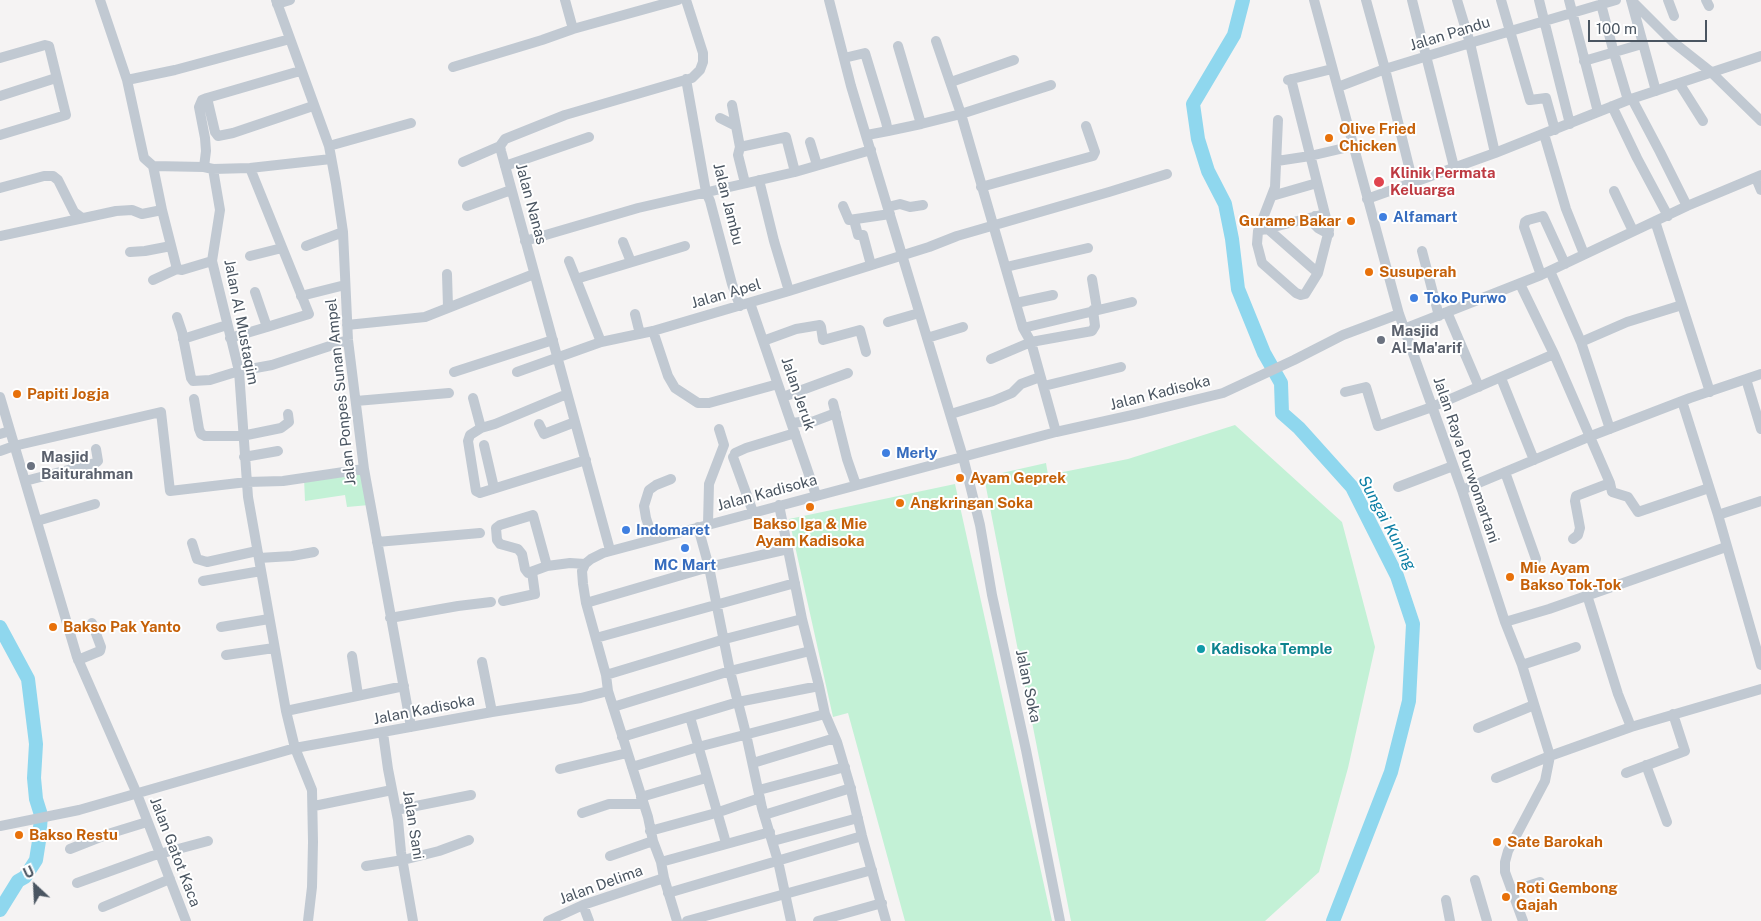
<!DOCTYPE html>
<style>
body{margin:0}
#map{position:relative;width:1761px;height:921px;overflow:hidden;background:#f5f3f3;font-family:"Public Sans",sans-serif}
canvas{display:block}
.north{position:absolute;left:10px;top:861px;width:50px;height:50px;-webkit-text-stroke:4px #fff;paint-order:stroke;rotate:335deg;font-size:14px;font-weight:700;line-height:20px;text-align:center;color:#4a5561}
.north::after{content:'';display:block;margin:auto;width:18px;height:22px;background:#4a5561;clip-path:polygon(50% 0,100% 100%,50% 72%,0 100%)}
.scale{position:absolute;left:1588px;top:20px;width:119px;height:22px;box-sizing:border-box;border:2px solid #4a5561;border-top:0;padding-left:6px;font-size:15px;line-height:18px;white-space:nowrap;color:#4a5561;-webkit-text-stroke:4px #fff;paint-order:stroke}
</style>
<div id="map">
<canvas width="1761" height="921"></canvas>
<div class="north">U</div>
<div class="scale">100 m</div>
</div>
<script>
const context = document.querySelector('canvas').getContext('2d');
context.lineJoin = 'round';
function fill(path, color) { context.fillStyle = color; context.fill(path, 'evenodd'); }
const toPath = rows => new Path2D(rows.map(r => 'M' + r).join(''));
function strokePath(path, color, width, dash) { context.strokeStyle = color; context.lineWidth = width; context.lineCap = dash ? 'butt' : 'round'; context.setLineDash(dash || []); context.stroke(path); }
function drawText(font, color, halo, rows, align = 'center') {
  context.font = font + ' "Public Sans",sans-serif'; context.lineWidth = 4; context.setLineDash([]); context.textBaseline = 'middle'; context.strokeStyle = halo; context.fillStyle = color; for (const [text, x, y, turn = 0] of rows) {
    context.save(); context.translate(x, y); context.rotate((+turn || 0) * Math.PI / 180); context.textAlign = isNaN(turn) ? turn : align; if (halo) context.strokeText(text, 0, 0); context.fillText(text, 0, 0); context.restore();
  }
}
fill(toPath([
 [1235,425,1342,522,1375,647,1348,768,1319,872,1265,921,1071,921,984,477,1046,463,1048,475,1128,459],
 [364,469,369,505,347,507,345,495,305,501,304,478],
 [955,484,1052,921,905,921,848,713,833,717,789,519]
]), '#c3f1d6');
strokePath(toPath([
 [1243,0,1234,35,1193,104,1198,139,1208,171,1225,204,1232,239,1238,289,1264,353,1281,383,1282,413,1299,428,1352,487,1397,576,1413,624,1409,701,1391,772,1333,921],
 [0,627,28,679,36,744,34,778,36,799,41,815,39,841,36,860,25,877,18,881,0,910]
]), '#8fd7ee', 14);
strokePath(toPath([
 [100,0,127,80,144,158,153,166,204,167,213,169,250,168,331,159],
 [276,0,329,146,336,184,343,232,348,340,364,469,411,727],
 [565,0,573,29],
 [829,0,851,86,963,457,980,525,992,595,1026,750,1060,921],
 [1314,0,1399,314,1462,490,1505,622,1522,665,1550,756,1545,781,1508,851,1505,862,1505,872,1523,921],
 [1366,0,1385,69,1413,183],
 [1412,0,1454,167],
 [1457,0,1470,43,1495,153],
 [1501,0,1530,100,1546,98,1555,130],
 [1539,0,1570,124],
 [1569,0,1598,112],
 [1631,0,1673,42,1711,72,1761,121],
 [1631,0,1656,91],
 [1668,0,1674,16],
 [1706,0,1709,6],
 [277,4,290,0],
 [1601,4,1614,53,1628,100],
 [936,41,961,114,1023,328,1031,342,1056,432],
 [898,46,921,124,961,114,1051,85],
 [0,58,45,45,49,46,66,115,0,135],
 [844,58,865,53,886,122,888,131,867,135],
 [1584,61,1642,44],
 [453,67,542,40,573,29,678,0],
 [300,71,207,98,215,132,218,136,233,133,313,106],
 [686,79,706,192,710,201,732,284,740,306],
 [127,80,175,70,290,39],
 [1288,80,1332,69],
 [951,82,1014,60],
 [1679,83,1703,121],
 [1338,87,1385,69,1470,43,1616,0],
 [0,96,56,78],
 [1632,99,1660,152,1687,206],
 [732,105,740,147,738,155,745,183],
 [1612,106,1637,158,1668,216],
 [720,118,736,126],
 [1278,120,1275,187,1258,231,1257,244,1262,263,1296,293,1301,295,1305,294,1318,273,1329,230,1291,79],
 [888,131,921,124],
 [1544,134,1566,209,1584,254],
 [810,142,817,165],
 [329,146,411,123],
 [740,147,786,137,795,172],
 [1277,161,1310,156,1353,146],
 [463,162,500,146],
 [153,166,162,210,177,269],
 [505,166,589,137],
 [204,167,206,151,205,138,199,107,202,100,207,98],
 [250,168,309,314,267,327],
 [213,169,220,210,212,261,239,371,248,497,286,711,295,748,312,790,313,842,312,887,308,921],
 [1756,178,1761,190],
 [759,180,774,241,789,291],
 [981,187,1093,156,1095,152,1086,126],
 [0,188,44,176,53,176,58,180,74,212,82,218],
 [1614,191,1633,231],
 [1272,196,1317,183],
 [1367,199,1495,153,1628,100,1761,56],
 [467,206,511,190],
 [843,206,849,220,890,214],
 [888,207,900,204,910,207,923,205],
 [1315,216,1315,225,1318,228,1329,234],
 [854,220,858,235,863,235,871,265],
 [1655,221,1710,392],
 [1268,229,1318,273],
 [1258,231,1325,214],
 [0,236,116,211,132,210,142,214,162,210],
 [525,241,638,208,795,172,871,150],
 [623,242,631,262],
 [306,246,343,232],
 [1422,251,1439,316],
 [130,252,145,251,171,246],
 [250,256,282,248],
 [569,261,601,342],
 [1006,267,1088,248],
 [177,269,182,270,212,261],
 [1550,271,1581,342,1610,429],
 [447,274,448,307],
 [1541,275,1524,227,1525,222,1528,220,1543,216,1565,264],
 [576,279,685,246],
 [1092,279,1097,309],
 [153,280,177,269],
 [1520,284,1554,354,1610,483,1576,496,1575,501,1580,528,1578,535,1573,539],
 [301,296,345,285],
 [750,303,816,495],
 [1016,303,1053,295],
 [1447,312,1479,387],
 [635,314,640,334],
 [177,317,182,332,191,378,193,381,210,380,239,371,272,365,348,340],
 [888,322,919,313],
 [347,325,425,317,534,274],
 [1023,328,1132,302],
 [1404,329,1541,275,1687,206,1761,175],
 [653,331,668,376,675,388,698,403,709,403,778,384],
 [230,338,267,327,255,292],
 [927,338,963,327],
 [183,339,227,325],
 [763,341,796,329,820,325,821,327,823,340,860,330,866,352],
 [1581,342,1627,322,1682,305],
 [991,359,1031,342,1092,331,1095,326,1093,310],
 [454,372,553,340],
 [517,372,601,342,653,331,789,291,929,247,957,236,1109,192,1167,174],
 [1501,378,1534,460],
 [1746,379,1761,429],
 [1044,386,1121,367],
 [1345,392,1366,387,1378,426,1432,407,1554,354],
 [567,394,495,424,481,428,470,435,468,441,476,491,480,493,586,460],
 [0,397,77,657,137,794,186,921],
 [783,397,848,373],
 [473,398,481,428],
 [194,399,199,429,201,434,205,436,242,436,281,428,289,422,288,414],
 [356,401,449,393],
 [1682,401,1718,515,1761,665],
 [833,403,847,459,856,485],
 [951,414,993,401,1012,393,1021,384,1040,377],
 [792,423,808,421,812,422,836,413],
 [539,424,544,434,575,422],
 [0,434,10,431],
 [484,445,494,488],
 [0,451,14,446,161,412,170,491,247,482,283,481,364,469],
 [735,453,746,448,795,433],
 [244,457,278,451],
 [733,457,753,512],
 [1505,472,1536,559],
 [25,481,95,463,98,461,96,449],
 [1610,483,1612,492,1628,497,1638,512,1709,488],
 [1398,487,1453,466],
 [1462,490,1591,436,1690,398,1761,374],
 [779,505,802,619,819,686,825,714],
 [1718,515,1761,501],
 [37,521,95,504],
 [708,524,709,484,724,445,719,429],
 [698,527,709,567,730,671,746,734,762,808,778,861,791,921],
 [653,539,646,518,644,506,649,490,656,485,671,479],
 [377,542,480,533],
 [192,543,197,559,207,562,257,551],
 [610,550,501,151,500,146,505,139,565,115,692,78,700,70,703,62,703,53,686,0],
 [259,558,292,556,314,552],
 [547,566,533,515,500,525,496,528,497,540,500,544,518,549,522,554,525,569,528,573,547,566,570,563,585,564],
 [203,581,261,571],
 [1587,595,1618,694,1631,727],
 [503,601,535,594,532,572],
 [586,603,709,567,788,549],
 [390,618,458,606,491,602],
 [1505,622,1549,609,1726,547],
 [221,627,269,619],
 [596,638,795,583],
 [226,655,274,648],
 [352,656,358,695],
 [78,660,100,651,101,647,92,623],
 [482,662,492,712],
 [1522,665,1576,647],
 [606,675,725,639,802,619],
 [608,691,648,817,653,841,661,862,664,878,677,921],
 [613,707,730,671,810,651],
 [286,711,404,686],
 [690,717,726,843],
 [1478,728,1534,705],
 [383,733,388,769,398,820,401,852,413,921],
 [622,737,738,702,819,686],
 [753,763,835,738],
 [1646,765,1667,822],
 [632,767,698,747,825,714,837,742,850,786,862,836,886,921],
 [560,769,627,753],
 [1626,773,1685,751,1673,714],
 [1496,778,1550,756,1631,727,1761,689],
 [759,790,845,767],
 [641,797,706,778],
 [314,806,392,790],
 [396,810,471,795],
 [582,813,609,804,643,804],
 [764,815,851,788],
 [0,826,79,810,295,748,492,712,581,698,608,691,606,675,586,603,583,584,582,571,585,564,591,559,603,553,1056,432,1137,414,1223,393,1294,360,1343,335,1399,314],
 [650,831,716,813,760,798],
 [773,841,858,818],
 [70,849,108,834,147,822],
 [610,856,653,841],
 [661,862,770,832],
 [366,866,403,860,439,851,469,840],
 [1475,880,1487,921],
 [77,883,152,856,208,841],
 [1512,891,1540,882],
 [668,893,862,836],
 [1446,900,1450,921],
 [583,905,589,921],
 [103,907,170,879],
 [548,921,583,905,664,878],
 [687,921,872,870],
 [818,921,882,903]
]), '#c1c9d2', 10);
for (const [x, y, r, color] of [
 [1329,138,5,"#e8710a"],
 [1379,182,6,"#e0444e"],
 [1383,217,5,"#3f7fe0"],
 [1351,221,5,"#e8710a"],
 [1369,272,5,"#e8710a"],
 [1414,298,5,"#3f7fe0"],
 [1381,340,5,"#6b7280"],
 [17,394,5,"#e8710a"],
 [886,453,5,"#3f7fe0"],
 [31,466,5,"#6b7280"],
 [960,478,5,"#e8710a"],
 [900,503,5,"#e8710a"],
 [810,507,5,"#e8710a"],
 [626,530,5,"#3f7fe0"],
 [685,548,5,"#3f7fe0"],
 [1510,577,5,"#e8710a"],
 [53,627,5,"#e8710a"],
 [1201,649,5,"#0f9aa8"],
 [19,835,5,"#e8710a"],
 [1497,842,5,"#e8710a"],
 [1506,897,5,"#e8710a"]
]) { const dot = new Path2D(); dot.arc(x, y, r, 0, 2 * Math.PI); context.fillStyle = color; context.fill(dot); strokePath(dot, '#fff', 2); }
drawText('15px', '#4a5561', '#fff', [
 ["Jalan Pandu",1450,34,-17],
 ["Jalan Nanas",531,204,75],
 ["Jalan Jambu",728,204,76],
 ["Jalan Apel",726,294,-16],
 ["Jalan Al Mustaqim",241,322,79],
 ["Jalan Ponpes Sunan Ampel",341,392,-96],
 ["Jalan Kadisoka",1160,393,-14],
 ["Jalan Jeruk",798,394,71],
 ["Jalan Raya Purwomartani",1466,460,71],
 ["Jalan Kadisoka",767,493,-15],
 ["Jalan Soka",1028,686,78],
 ["Jalan Kadisoka",424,710,-11],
 ["Jalan Sani",413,825,81],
 ["Jalan Gatot Kaca",175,852,69],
 ["Jalan Delima",601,885,-20]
]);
drawText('bold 15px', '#c56008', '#fff', [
 ["Olive Fried",1339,129],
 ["Chicken",1339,146],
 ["Gurame Bakar",1341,221,"right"],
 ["Susuperah",1379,272],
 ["Papiti Jogja",27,394],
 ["Ayam Geprek",970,478],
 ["Angkringan Soka",910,503],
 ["Bakso Iga & Mie",810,524,"center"],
 ["Ayam Kadisoka",810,541,"center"],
 ["Mie Ayam",1520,568],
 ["Bakso Tok-Tok",1520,585],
 ["Bakso Pak Yanto",63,627],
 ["Bakso Restu",29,835],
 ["Sate Barokah",1507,842],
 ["Roti Gembong",1516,888],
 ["Gajah",1516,905]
], 'left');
drawText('bold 15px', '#be3a42', '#fff', [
 ["Klinik Permata",1390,173],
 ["Keluarga",1390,190]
], 'left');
drawText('bold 15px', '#366cbe', '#fff', [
 ["Alfamart",1393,217],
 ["Toko Purwo",1424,298],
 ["Merly",896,453],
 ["Indomaret",636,530],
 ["MC Mart",685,565,"center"]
], 'left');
drawText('bold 15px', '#5b616d', '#fff', [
 ["Masjid",1391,331],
 ["Al-Ma'arif",1391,348],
 ["Masjid",41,457],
 ["Baiturahman",41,474]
], 'left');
drawText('bold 15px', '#0d838f', '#fff', [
 ["Kadisoka Temple",1211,649]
], 'left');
drawText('italic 16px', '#0b7ea4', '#fff', [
 ["Sungai Kuning",1387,523,62]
]);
</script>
